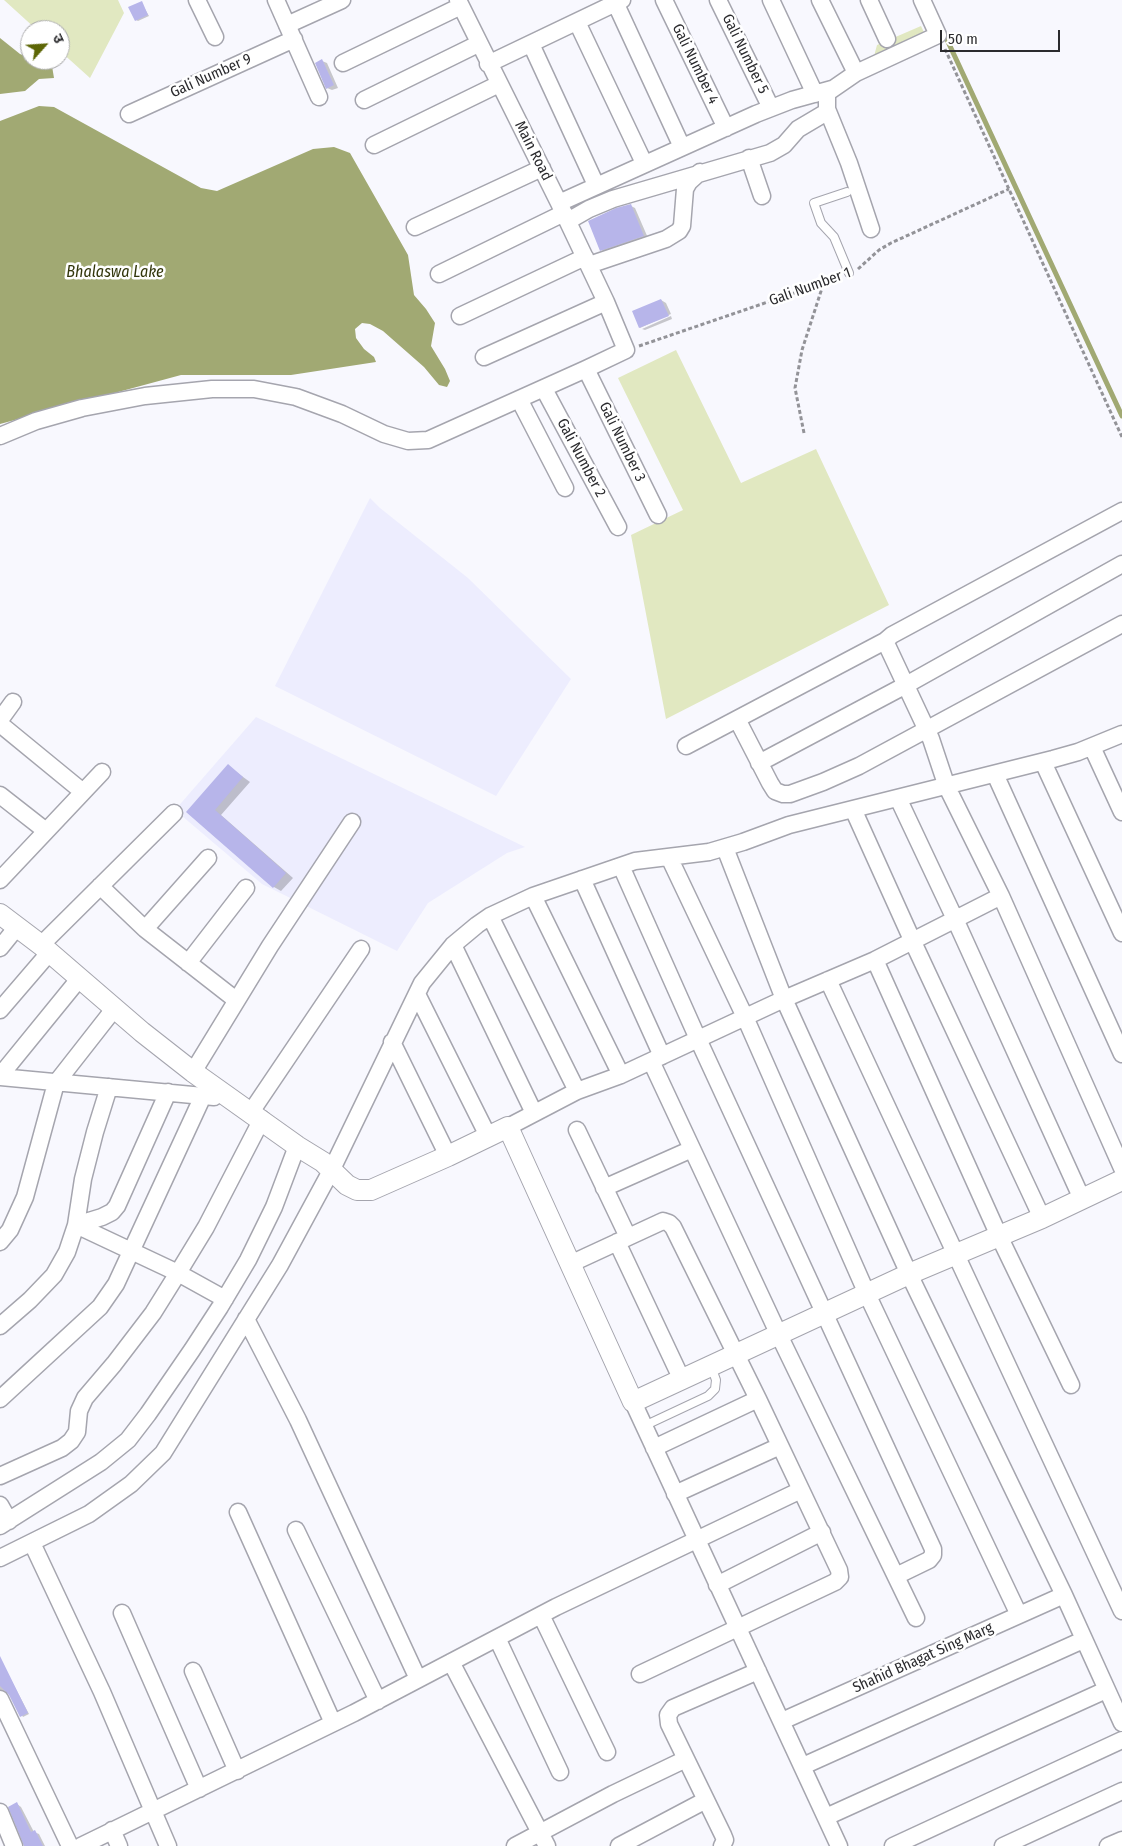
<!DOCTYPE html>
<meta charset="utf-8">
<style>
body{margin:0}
#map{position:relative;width:1122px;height:1846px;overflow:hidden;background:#f8f8fe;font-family:"Fira Sans Condensed","Noto Sans Devanagari",sans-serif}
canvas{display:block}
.north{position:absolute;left:20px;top:20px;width:50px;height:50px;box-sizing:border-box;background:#fff;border:1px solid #aaaaab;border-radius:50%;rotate:64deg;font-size:14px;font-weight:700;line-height:20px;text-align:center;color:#2b2b2e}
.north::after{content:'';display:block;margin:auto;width:18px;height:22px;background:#5d6606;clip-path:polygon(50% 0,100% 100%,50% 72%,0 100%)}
.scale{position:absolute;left:940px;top:30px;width:120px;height:22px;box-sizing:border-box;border:2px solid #2b2b2e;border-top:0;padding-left:6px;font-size:15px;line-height:18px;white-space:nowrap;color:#2b2b2e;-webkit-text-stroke:4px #fff;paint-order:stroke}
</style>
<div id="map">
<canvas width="1122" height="1846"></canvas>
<div class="north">उ</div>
<div class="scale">50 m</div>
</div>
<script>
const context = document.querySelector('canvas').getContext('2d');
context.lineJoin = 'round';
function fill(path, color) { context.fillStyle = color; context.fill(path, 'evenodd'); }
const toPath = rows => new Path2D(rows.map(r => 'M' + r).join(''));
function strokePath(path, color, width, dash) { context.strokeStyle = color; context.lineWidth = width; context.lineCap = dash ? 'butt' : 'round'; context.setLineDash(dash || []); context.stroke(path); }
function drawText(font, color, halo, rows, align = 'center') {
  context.font = font + ' "Fira Sans Condensed",sans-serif'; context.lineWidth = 5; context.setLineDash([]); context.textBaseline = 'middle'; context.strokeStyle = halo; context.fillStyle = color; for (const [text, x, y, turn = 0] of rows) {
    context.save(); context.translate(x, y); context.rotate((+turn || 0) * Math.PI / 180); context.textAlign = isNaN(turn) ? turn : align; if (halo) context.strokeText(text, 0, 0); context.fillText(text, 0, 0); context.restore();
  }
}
fill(toPath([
 [370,498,380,508,468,578,571,679,496,796,275,686],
 [256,717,525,847,507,853,428,903,397,951,262,884,175,810]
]), '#ededfe');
fill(toPath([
 [4,0,118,0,124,13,90,78,60,51,60,30,37,30],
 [921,26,930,45,869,75,877,45],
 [676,350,741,483,816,449,889,605,666,719,631,535,683,510,618,378]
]), '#e1e8c1');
fill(toPath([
 [0,38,20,54,30,58,30,60,36,60,52,66,54,78,39,79,25,91,0,94],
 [39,106,54,107,201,188,217,191,313,149,334,147,350,153,408,255,414,295,426,309,435,323,431,346,445,369,450,381,447,387,439,385,424,367,383,331,370,324,362,323,355,329,356,338,364,349,374,357,376,362,291,375,181,375,0,424,0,121]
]), '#a1a973');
fill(toPath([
 [141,2,149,16,138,21,136,20],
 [322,61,327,63,338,88,332,90,327,88],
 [631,206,635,208,648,238,606,252,601,250],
 [661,300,666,303,671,314,640,328,633,312],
 [671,316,672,319,645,330,642,329],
 [228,766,250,782,221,815,293,878,281,891,274,887,188,812],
 [8,1674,29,1714,23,1717,7,1691,0,1690,0,1678],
 [17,1804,21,1807,34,1832,39,1834,45,1846,24,1846]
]), '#0003');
strokePath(toPath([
 [943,31,1122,416]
]), '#a1a973', 5);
fill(toPath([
 [142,1,148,15,135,21,128,7],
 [322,59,334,85,326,89,315,63],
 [631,204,644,236,600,251,588,221,616,208],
 [661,299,669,316,639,328,632,311],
 [228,764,243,777,215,810,286,873,273,888,186,812],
 [0,1656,28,1713,20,1717,9,1695,0,1686],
 [17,1802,31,1832,35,1830,43,1846,24,1846,8,1807]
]), '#b7b5ea');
const service = toPath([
 [847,192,814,203,821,223,834,237,849,273],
 [644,1426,708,1396,715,1389,716,1380,711,1366]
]);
const minor = toPath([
 [197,0,215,37],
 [276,0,319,97],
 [614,0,682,147],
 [664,0,726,128],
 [718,0,771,108],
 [771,0,815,94],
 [820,0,856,73],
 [869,0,887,39],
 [577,22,644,163],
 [287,25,342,0],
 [531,44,596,185],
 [343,63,461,6],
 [488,64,622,0],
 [364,100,478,44],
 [129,114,294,39],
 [374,145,499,84],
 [749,158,762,196],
 [559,203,756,114,792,100,832,89],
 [568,221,589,209,613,199,770,153,784,145,798,129,825,113,827,109],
 [415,227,542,168],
 [871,229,849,163,827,109,827,93,856,73,938,35,922,0],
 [589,265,666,239,679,231,682,226,685,189,689,182,700,172],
 [439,274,564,213],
 [460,316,585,257],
 [484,357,606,302],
 [586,369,658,515],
 [544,389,618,527],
 [519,399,565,488],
 [0,436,36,421,82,408,145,396,212,389,254,389,296,397,342,414,384,434,408,441,428,440,586,369,626,350,606,302,559,203,458,0],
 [1122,511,892,635,885,641,931,739,947,787,1001,896,1122,1168],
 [737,719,770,783,775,791,783,794,790,794,823,782,859,766,1122,624],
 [0,720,13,702],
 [0,724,83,792],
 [686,746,885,641],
 [1092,747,1122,812],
 [1043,762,1122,933],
 [759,763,906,685,1122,564],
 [995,774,1122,1054],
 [0,795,46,831],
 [898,798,955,919,1082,1199],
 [853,809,913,942,1042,1218],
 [725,848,784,999,909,1274,1064,1595,1122,1723],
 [669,857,745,1017,867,1294,1019,1615],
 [621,866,698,1039,933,1549,933,1555,929,1560,896,1576],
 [582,879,662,1056],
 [0,880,102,772],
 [100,886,145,929,236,1000],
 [533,896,621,1075],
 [490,916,577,1091],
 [145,929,208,858],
 [41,945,174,813],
 [453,945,534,1113],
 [0,948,17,927],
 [875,960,999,1236,1071,1385],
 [188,963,246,888],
 [828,980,1122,1611],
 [417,994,488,1136],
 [0,1010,49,953],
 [392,1042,448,1156],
 [651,1061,779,1335,916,1618],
 [193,1072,270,946,352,822],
 [0,1076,79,979],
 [0,1077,214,1097],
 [251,1112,361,949],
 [508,1127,577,1091,621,1075,784,999,875,960,1001,896],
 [577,1130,628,1237],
 [604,1188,692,1149],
 [76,1225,102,1217,112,1212,117,1206,168,1092],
 [76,1225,178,1273,225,1299],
 [0,1242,10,1230,25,1197,56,1083,114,1009],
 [617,1242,682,1380],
 [570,1264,663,1221,669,1223,673,1227,758,1399,839,1570,840,1577,835,1582,640,1674],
 [246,1319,298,1420,418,1679],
 [0,1326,30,1300,54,1275,67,1252,76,1225,83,1179,95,1132,109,1087],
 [0,1399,100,1307,116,1284,203,1096],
 [633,1402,839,1846],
 [654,1448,758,1399],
 [0,1476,62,1448,71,1441,77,1432,79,1411,85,1398,114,1364,153,1313,178,1273,206,1227,262,1119],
 [675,1494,780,1446],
 [0,1505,9,1521],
 [238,1512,333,1723],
 [0,1526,101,1462,128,1440,148,1414,192,1350,220,1307,248,1260,274,1207,297,1146],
 [296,1530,378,1701],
 [32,1543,102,1692,168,1846],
 [0,1558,89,1514,131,1484,163,1453,280,1265,332,1169,422,983,453,945,477,925,490,916,533,896,635,861,709,852,743,842,789,825,1053,759,1078,752,1122,734],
 [717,1585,822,1532],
 [122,1613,199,1789],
 [541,1615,607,1752],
 [497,1638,560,1772],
 [451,1662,547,1846],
 [193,1671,237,1771],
 [0,1699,70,1846],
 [782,1721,1064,1595],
 [803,1766,1083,1640],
 [0,1812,14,1846],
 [826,1817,1106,1690],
 [112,1830,119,1846],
 [81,1846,354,1713,556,1607,801,1490],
 [515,1846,613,1794,686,1759],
 [619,1846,706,1800],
 [722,1846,725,1840,723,1835,669,1724,668,1715,673,1708,758,1671],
 [893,1846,1122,1740],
 [1003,1846,1122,1791],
 [1108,1846,1122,1840]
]);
const tertiary = toPath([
 [0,914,41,945,142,1032,193,1072,297,1146,323,1162,347,1185,357,1190,371,1190,448,1156,508,1127,633,1402,909,1274,1042,1218,1122,1180]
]);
strokePath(service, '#a5a5ae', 10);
strokePath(minor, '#a5a5ae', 19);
strokePath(tertiary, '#a5a5ae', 22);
strokePath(toPath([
 [945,49,1122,437],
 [858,269,879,250,891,243,1009,189],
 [639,346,841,277],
 [804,433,795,388,802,350,823,285]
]), '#939398', 3, [4, 2.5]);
strokePath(service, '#fff', 8);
strokePath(minor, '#fff', 16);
strokePath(tertiary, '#fff', 20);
drawText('15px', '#2b2b2e', '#fff', [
 ["Gali Number 5",745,54,64],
 ["Gali Number 4",695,64,64],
 ["Gali Number 9",211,76,-24],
 ["Main Road",533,151,63],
 ["Gali Number 1",810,287,-20],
 ["Gali Number 3",622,442,64],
 ["Gali Number 2",581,458,62],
 ["Shahid Bhagat Sing Marg",923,1658,-24]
]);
drawText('italic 16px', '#32360b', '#fff', [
 ["Bhalaswa Lake",115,273]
]);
</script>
